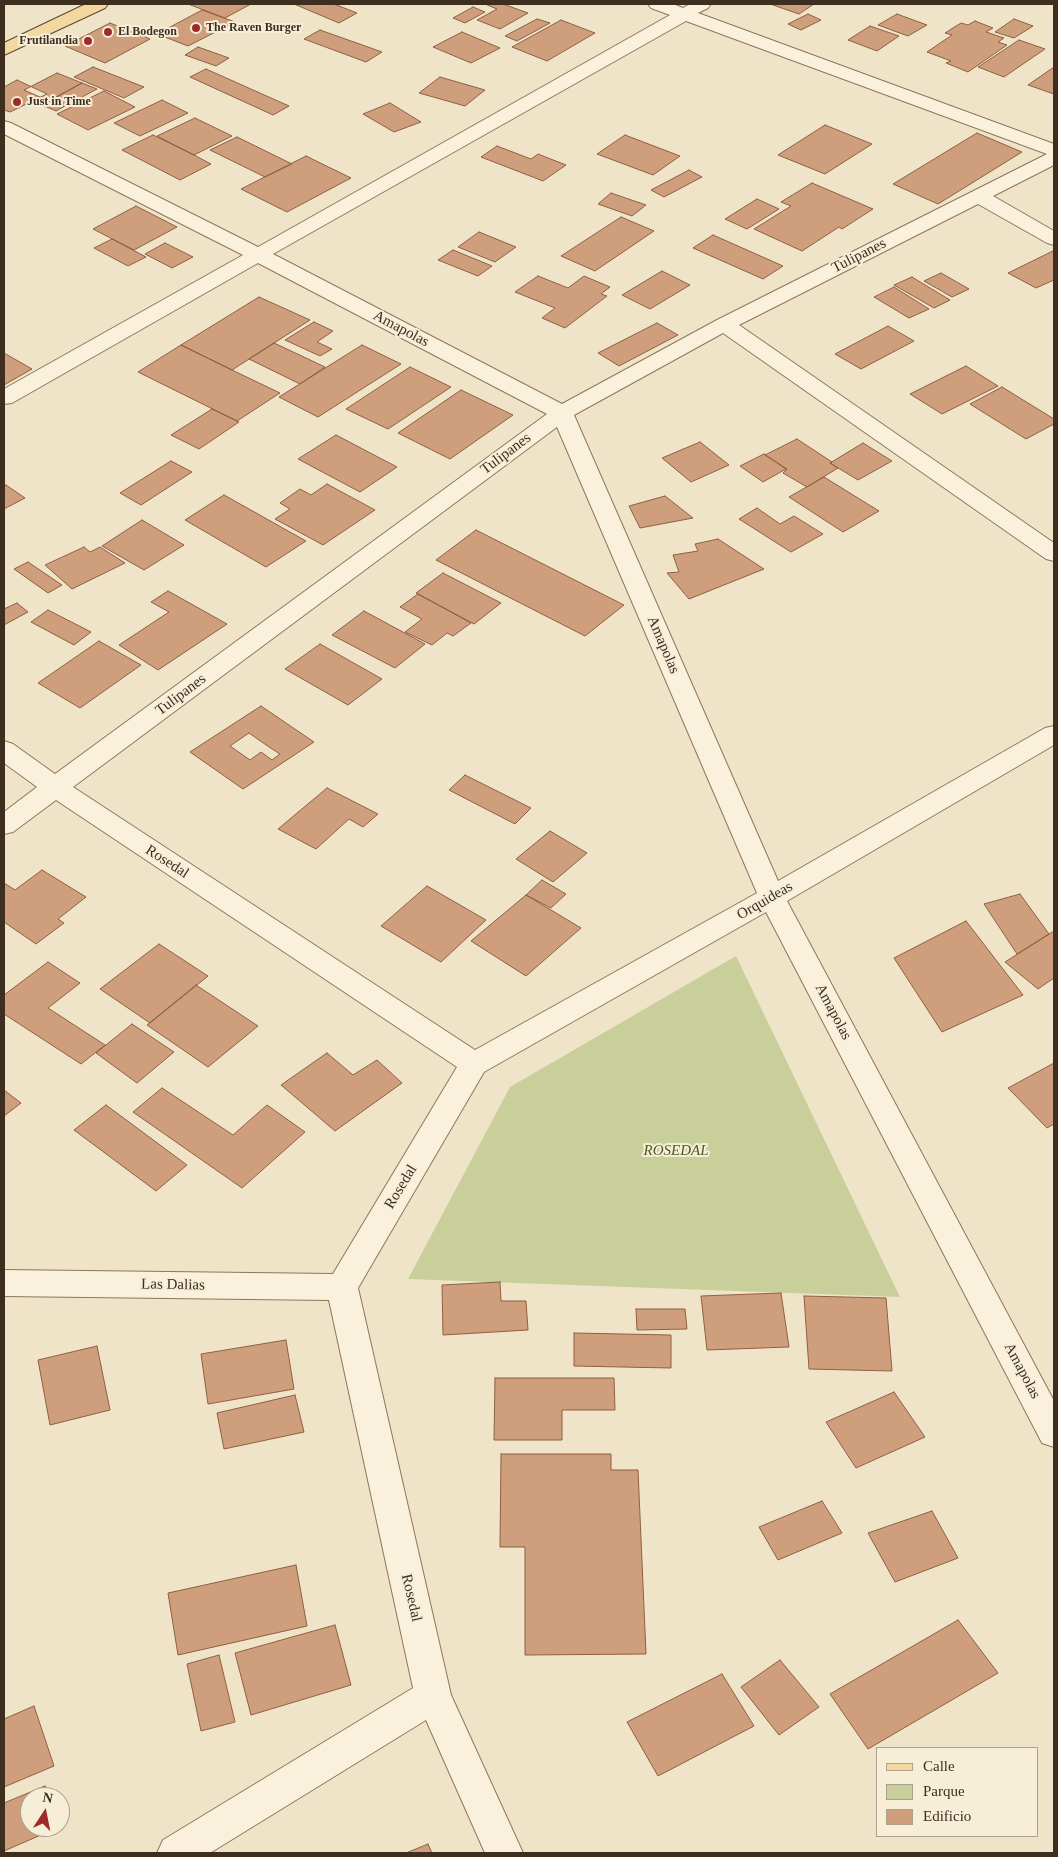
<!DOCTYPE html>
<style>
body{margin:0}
#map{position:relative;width:1058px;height:1857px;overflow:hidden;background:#f0e4c8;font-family:"Times New Roman",serif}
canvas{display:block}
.frame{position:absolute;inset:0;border:5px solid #3d2e20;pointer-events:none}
.legend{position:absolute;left:876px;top:1747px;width:162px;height:90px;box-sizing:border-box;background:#f7eed8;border:1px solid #ada18e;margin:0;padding:6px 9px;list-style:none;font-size:15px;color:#3d2e20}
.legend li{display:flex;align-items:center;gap:10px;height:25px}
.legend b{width:25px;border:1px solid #ada18e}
.north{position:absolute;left:20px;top:1787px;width:50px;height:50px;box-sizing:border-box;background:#f7eed8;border:1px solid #ada18e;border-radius:50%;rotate:11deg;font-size:14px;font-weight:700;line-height:20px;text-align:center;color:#3d2e20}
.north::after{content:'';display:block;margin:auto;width:18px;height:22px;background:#9e2a2b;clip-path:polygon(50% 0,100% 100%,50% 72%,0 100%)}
</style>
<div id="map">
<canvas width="1058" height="1857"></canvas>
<div class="frame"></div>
<ul class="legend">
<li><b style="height:6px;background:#f3d9a0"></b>Calle</li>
<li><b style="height:14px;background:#c9cf9b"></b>Parque</li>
<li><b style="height:14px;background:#cf9f7d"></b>Edificio</li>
</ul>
<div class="north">N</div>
</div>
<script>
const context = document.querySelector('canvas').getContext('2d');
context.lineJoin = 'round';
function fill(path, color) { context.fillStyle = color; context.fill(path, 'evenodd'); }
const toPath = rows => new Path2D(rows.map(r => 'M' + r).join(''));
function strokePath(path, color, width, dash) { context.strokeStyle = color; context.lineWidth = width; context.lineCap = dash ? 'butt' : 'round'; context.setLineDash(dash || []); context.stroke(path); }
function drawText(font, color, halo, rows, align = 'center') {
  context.font = font + ' "Times New Roman",serif'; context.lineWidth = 4; context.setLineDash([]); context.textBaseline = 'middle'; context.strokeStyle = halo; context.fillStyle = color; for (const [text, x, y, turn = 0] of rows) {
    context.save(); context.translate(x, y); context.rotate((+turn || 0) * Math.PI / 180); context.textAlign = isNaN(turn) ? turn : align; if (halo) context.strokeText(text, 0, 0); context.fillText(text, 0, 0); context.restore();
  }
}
fill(toPath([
 [736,956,900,1297,408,1279,510,1087]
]), '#c9cf9b');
const building = toPath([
 [188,4,251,4,225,18,188,4],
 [294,4,334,4,357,13,339,23,294,4],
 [485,4,503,4,528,13,500,29,477,20,497,9,485,4],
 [770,4,814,4,799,14,770,4],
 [473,7,485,12,465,23,453,18,473,7],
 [202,10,235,22,188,46,157,34,202,10],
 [808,14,821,20,801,30,788,24,808,14],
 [897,14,927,25,908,36,878,25,897,14],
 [537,19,550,23,517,41,505,36,537,19],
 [1014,19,1033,26,1014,38,995,32,1014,19],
 [561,20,595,33,547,61,512,47,561,20],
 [975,21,993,28,986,32,1004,38,998,42,1007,45,968,72,946,63,951,61,927,52,952,35,945,33,961,23,968,25,975,21],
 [110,23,150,39,105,63,65,46,110,23],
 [870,26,899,36,877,51,848,40,870,26],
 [320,30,382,52,366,62,304,39,320,30],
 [462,32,500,48,471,63,433,47,462,32],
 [1019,40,1045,49,1004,77,978,67,1019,40],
 [198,47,229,58,216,66,185,55,198,47],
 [93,67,144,87,124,98,74,77,93,67],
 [1054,67,1054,94,1028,85,1054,67],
 [206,69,289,106,273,115,190,77,206,69],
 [57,73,82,83,49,101,24,90,57,73],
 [440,77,485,90,465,106,419,93,440,77],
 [17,80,47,94,10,112,4,110,4,87,17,80],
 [82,83,97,89,56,111,42,105,82,83],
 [104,91,135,107,88,130,57,114,104,91],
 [162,100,188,113,140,136,114,123,162,100],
 [390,103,421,122,394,132,363,114,390,103],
 [195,118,232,136,194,155,157,136,195,118],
 [825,125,872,144,825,174,778,155,825,125],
 [977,133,1022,152,938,204,893,184,977,133],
 [153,135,194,155,211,164,180,180,122,150,153,135],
 [625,135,680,156,653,175,597,154,625,135],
 [237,137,292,164,265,177,210,150,237,137],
 [497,146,531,159,538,154,566,165,543,181,481,157,497,146],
 [306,156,351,178,287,212,241,189,306,156],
 [689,170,702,177,664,197,651,190,689,170],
 [812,183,873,209,842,229,839,227,802,251,754,229,791,206,781,202,812,183],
 [611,193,646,205,632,216,598,204,611,193],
 [757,199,779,209,747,229,725,219,757,199],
 [136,206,177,227,134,250,93,229,136,206],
 [621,217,654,231,595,271,561,256,621,217],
 [479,232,516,247,495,262,458,247,479,232],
 [713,235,783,266,763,279,693,248,713,235],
 [112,239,146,257,128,266,94,248,112,239],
 [165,243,193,257,172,268,145,254,165,243],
 [453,250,492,266,478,276,438,260,453,250],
 [1053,251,1054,252,1054,280,1036,288,1008,273,1053,251],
 [662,271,690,285,650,309,622,295,662,271],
 [941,273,969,289,952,297,924,281,941,273],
 [538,276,568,288,584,276,610,287,601,294,607,296,565,328,542,318,555,308,515,292,538,276],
 [912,277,950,300,934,308,894,285,912,277],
 [894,287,929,309,909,318,874,297,894,287],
 [259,297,310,320,232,370,181,345,259,297],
 [314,322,333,331,317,342,332,349,320,356,285,340,314,322],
 [657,323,678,335,619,366,598,353,657,323],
 [888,326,914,341,861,369,835,354,888,326],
 [274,343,325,367,300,384,249,359,274,343],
 [181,345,232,370,280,393,237,421,138,372,181,345],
 [362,345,401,364,318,417,279,397,362,345],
 [4,353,32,369,4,385,4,353],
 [966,366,998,386,942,414,910,394,966,366],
 [410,367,451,387,388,429,346,409,410,367],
 [1002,387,1054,419,1054,424,1026,439,970,404,1002,387],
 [461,390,513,415,450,459,398,433,461,390],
 [212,409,239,422,199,449,171,435,212,409],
 [336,435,397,467,360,492,298,459,336,435],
 [797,439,832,462,830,463,838,468,807,487,783,473,787,469,765,455,797,439],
 [700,442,729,465,691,482,662,458,700,442],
 [863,443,892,461,858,480,830,463,863,443],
 [764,454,786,469,763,482,740,466,764,454],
 [171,461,192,472,141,505,120,493,171,461],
 [824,477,879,511,843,532,789,497,824,477],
 [327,484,375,510,323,545,275,519,290,509,280,503,300,489,311,495,327,484],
 [6,485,25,498,4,509,4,486,6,485],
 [224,495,306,541,266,567,185,520,224,495],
 [665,496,693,518,640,528,629,506,665,496],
 [757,508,780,524,794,516,823,534,791,552,739,519,757,508],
 [142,520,184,545,144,570,102,546,142,520],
 [476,530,624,605,585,636,436,560,476,530],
 [718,539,764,569,689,599,667,573,679,572,673,555,698,551,695,544,718,539],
 [84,547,90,552,100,547,125,563,72,589,45,565,84,547],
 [28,562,62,585,48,593,14,569,28,562],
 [443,573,501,603,474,624,416,593,443,573],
 [168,591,227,624,158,670,119,645,169,612,151,602,168,591],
 [418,594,471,623,453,636,447,633,432,645,405,632,422,619,400,607,418,594],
 [17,603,28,612,4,625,4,609,17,603],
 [48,610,91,632,74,645,31,622,48,610],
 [364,611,425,644,395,668,332,635,364,611],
 [99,641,141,665,80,708,38,683,99,641],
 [320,644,382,679,348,705,285,669,320,644],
 [261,706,314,742,243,789,190,752,261,706],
 [249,733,269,747,280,754,272,760,261,752,250,760,230,746,249,733],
 [465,775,531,808,515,824,449,790,465,775],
 [327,788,378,814,363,827,349,819,316,849,278,829,327,788],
 [550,831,587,853,553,882,516,859,550,831],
 [42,870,86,897,58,919,64,923,36,944,4,922,4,883,15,890,42,870],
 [542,880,566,894,551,908,526,895,542,880],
 [427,886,486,920,441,962,381,926,427,886],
 [1020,894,1049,934,1017,954,984,904,1020,894],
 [526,895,581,928,526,976,471,941,526,895],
 [966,921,1023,995,942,1032,894,958,966,921],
 [1054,931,1054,978,1038,989,1005,962,1054,931],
 [159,944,208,976,150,1023,100,989,159,944],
 [48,962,80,983,48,1008,105,1045,81,1064,4,1014,4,995,48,962],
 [196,985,258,1026,208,1067,147,1025,196,985],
 [132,1024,174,1052,137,1083,96,1053,132,1024],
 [327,1053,353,1075,377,1060,402,1083,335,1131,281,1085,327,1053],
 [1054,1063,1054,1124,1047,1128,1008,1088,1054,1063],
 [162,1088,233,1135,267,1105,305,1132,242,1188,133,1112,162,1088],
 [4,1090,21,1103,4,1116,4,1090],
 [106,1105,187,1165,156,1191,74,1130,106,1105],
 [500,1282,501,1301,526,1301,528,1330,443,1335,442,1285,500,1282],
 [781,1293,789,1347,707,1350,701,1296,781,1293],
 [804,1296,886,1298,892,1371,809,1369,804,1296],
 [636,1309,685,1309,687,1329,637,1330,636,1309],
 [574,1333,671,1335,671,1368,574,1366,574,1333],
 [286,1340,294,1389,208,1404,201,1354,286,1340],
 [97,1346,110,1410,50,1425,38,1360,97,1346],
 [495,1378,614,1378,615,1410,562,1410,562,1440,494,1440,495,1378],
 [894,1392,925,1437,856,1468,826,1422,894,1392],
 [295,1395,304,1432,224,1449,217,1413,295,1395],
 [501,1454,611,1454,611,1470,638,1470,646,1654,525,1655,525,1547,500,1547,501,1454],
 [822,1501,842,1533,778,1560,759,1527,822,1501],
 [932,1511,958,1558,895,1582,868,1533,932,1511],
 [296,1565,307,1626,178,1655,168,1593,296,1565],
 [958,1620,998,1673,868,1749,830,1694,958,1620],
 [335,1625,351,1685,251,1715,235,1653,335,1625],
 [219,1655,235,1722,201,1731,187,1664,219,1655],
 [780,1660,819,1707,779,1735,741,1687,780,1660],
 [722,1674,754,1726,658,1776,627,1722,722,1674],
 [34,1706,54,1766,4,1787,4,1719,34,1706],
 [45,1786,48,1797,30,1797,30,1827,57,1828,4,1851,4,1803,45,1786],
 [428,1844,432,1853,406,1853,428,1844]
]);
fill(building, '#cf9f7d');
strokePath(building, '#8d5f41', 1);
const minor = toPath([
 [648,4,673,4,683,8,690,4,711,4,708,8,698,13,1054,144,1054,165,993,196,1054,231,1054,245,1047,243,978,204,739,325,1054,543,1054,561,1046,559,723,333,574,415,778,881,1045,728,1054,726,1054,745,787,901,1054,1401,1054,1447,1042,1443,766,912,484,1072,358,1288,451,1695,523,1853,485,1853,426,1720,210,1853,157,1853,163,1840,413,1688,329,1300,4,1296,4,1270,333,1274,457,1067,56,800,13,832,4,834,4,812,37,787,4,763,4,741,13,744,55,774,547,414,258,263,12,403,4,404,4,389,243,255,4,134,4,121,11,123,258,247,670,15,651,8,648,4],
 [686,21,1047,154,717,320,562,404,273,254,686,21],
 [557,427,757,893,475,1050,73,787,557,427]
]);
const major = toPath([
 [86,4,108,4,105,8,4,55,4,43,86,4]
]);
strokePath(minor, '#8d765c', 2);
strokePath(major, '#5b4430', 2);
fill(minor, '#faf1dc');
fill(major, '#f3d9a0');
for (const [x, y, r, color] of [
 [196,28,5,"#9e2a2b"],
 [108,32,5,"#9e2a2b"],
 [88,41,5,"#9e2a2b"],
 [17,102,5,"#9e2a2b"]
]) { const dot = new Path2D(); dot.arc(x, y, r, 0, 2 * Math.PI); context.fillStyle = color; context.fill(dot); strokePath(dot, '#f7eed8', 2); }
drawText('bold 12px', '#3d2e20', '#f7eed8', [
 ["The Raven Burger",206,28],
 ["El Bodegon",118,32],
 ["Frutilandia",78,41,"right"],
 ["Just in Time",27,102]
], 'left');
drawText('15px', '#3d2e20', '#f7eed8', [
 ["Tulipanes",859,256,-27],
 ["Amapolas",401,329,28],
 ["Tulipanes",506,454,-37],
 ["Amapolas",663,645,67],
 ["Tulipanes",181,695,-37],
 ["Rosedal",167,862,33],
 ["Orquideas",765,901,-30],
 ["Amapolas",833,1012,62],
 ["Rosedal",401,1187,-59],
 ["Las Dalias",173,1285,1],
 ["Amapolas",1022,1371,62],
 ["Rosedal",411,1598,77]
]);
drawText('italic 15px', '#4d5a26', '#f7eed8', [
 ["ROSEDAL",676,1151]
]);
</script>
